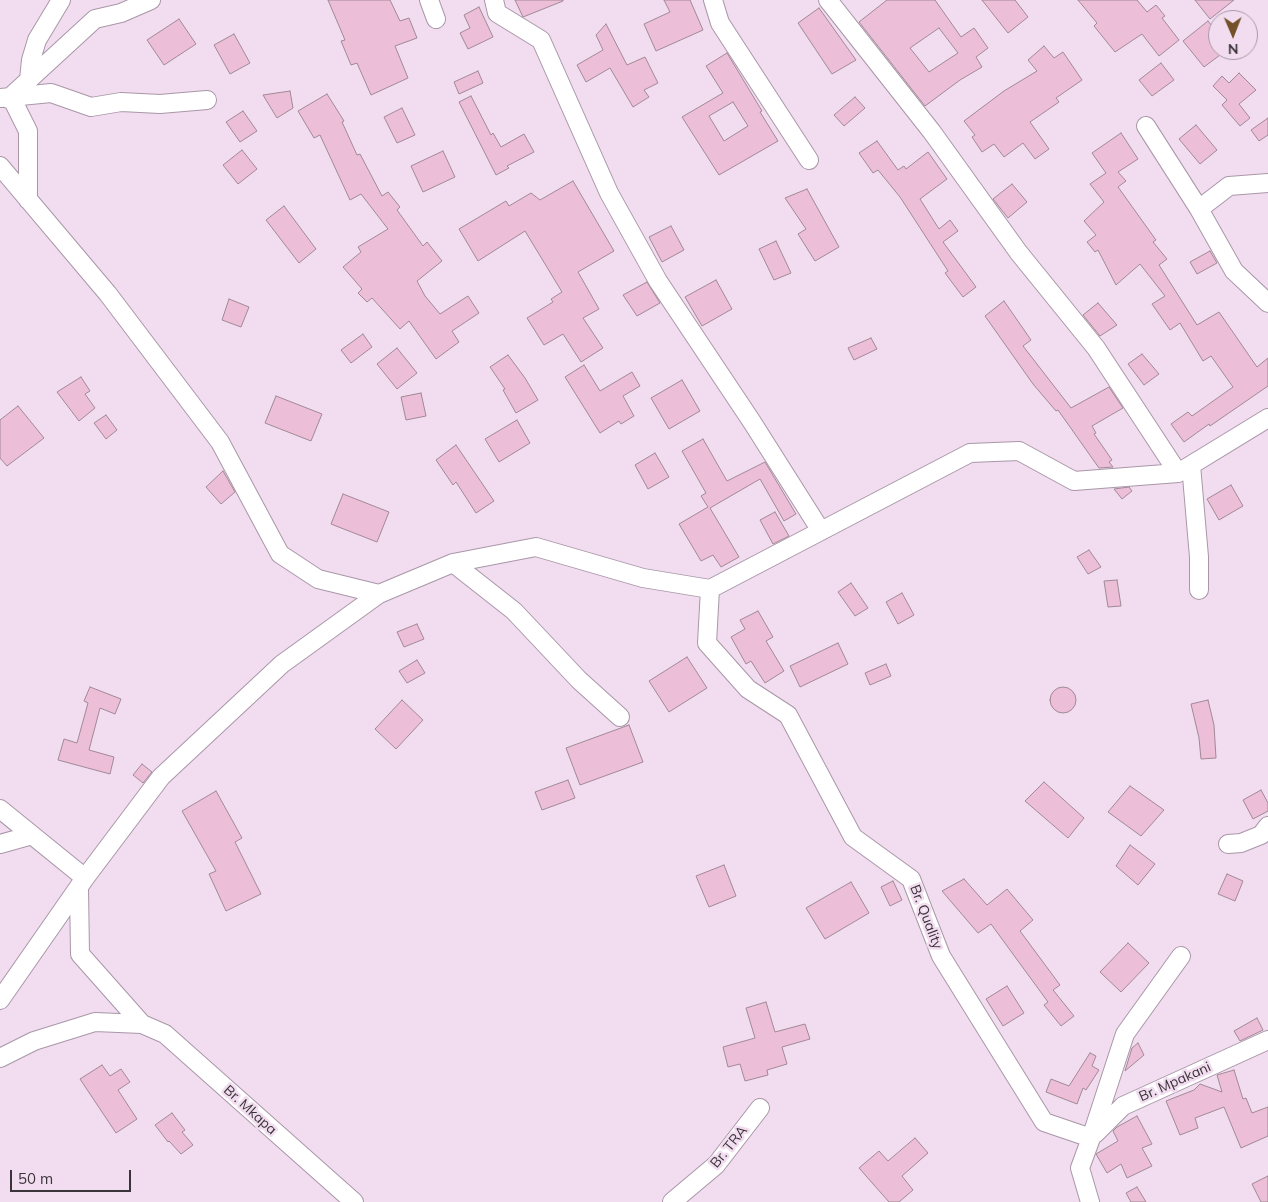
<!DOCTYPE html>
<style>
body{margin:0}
#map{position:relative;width:1268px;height:1202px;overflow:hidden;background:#f1ddef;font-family:Mulish,sans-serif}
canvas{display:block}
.north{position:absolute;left:1208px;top:10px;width:50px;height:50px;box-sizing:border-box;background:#f1ddef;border:1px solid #a899a7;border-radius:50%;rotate:179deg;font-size:14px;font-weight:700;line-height:20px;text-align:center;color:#3b333a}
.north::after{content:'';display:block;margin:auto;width:18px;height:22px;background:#735129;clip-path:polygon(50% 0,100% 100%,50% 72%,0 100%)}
.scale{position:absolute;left:10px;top:1170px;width:121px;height:22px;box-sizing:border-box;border:2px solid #3b333a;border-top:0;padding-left:6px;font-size:15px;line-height:18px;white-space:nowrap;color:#3b333a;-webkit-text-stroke:4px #f1ddef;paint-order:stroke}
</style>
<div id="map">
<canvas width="1268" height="1202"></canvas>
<div class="north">N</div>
<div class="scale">50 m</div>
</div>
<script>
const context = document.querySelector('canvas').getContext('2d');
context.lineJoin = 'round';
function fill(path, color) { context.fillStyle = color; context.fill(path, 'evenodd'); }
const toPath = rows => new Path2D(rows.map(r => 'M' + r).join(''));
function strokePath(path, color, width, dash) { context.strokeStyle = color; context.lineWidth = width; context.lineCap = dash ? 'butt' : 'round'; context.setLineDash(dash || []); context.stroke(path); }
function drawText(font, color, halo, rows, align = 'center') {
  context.font = font + ' Mulish,sans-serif'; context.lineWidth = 5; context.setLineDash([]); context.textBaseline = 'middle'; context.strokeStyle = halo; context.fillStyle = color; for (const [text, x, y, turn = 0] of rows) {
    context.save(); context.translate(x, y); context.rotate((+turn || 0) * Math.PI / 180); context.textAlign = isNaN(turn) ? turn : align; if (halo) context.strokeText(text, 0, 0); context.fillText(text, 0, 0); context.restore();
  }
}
const building = toPath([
 [328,0,390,0,400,21,409,18,417,38,395,46,408,78,371,95,357,63,351,65,341,41,345,40,328,0],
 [515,0,563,0,563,1,523,17,515,0],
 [664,0,690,0,703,30,656,51,644,24,670,12,664,0],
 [887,0,935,0,961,37,974,28,988,48,976,57,982,67,960,80,925,106,859,22,887,0],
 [939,28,958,53,929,72,910,48,939,28],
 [982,0,1015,0,1028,17,1008,33,982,0],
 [1078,0,1137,0,1147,12,1156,5,1165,16,1162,18,1179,40,1159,56,1142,34,1115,52,1094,26,1097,23,1078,0],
 [1195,0,1234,0,1210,19,1195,0],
 [479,7,493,37,468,49,460,33,470,28,464,15,479,7],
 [819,8,856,60,832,74,798,23,819,8],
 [179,19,196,44,164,65,147,40,179,19],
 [1208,21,1218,34,1218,50,1224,52,1204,67,1183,41,1208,21],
 [606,24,627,65,645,57,658,83,644,90,649,97,633,107,610,68,586,82,577,65,603,50,596,35,606,24],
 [234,34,250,63,230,74,214,45,234,34],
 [1044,46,1054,58,1063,52,1082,80,1056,98,1059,102,1030,122,1049,149,1035,159,1023,143,1004,157,994,144,982,152,972,137,975,135,964,121,1004,91,1037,71,1028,60,1044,46],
 [727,53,762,111,760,112,778,141,719,175,682,117,723,93,706,66,727,53],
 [733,102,748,126,724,141,709,116,733,102],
 [1161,63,1174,80,1152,96,1139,80,1161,63],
 [478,71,483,83,459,94,454,82,478,71],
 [1239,73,1256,90,1239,104,1250,118,1240,126,1222,105,1227,100,1213,86,1222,76,1229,83,1239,73],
 [290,91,293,108,277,118,263,95,290,91],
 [327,94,344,121,342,122,357,155,360,154,382,196,388,192,400,207,397,210,423,246,427,242,442,261,417,281,425,296,440,314,468,296,479,313,452,331,459,342,436,359,409,321,400,329,372,298,367,302,358,293,362,289,343,267,361,252,358,247,388,229,361,194,350,200,320,135,314,138,298,111,327,94],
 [471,96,491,135,493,133,501,147,524,134,534,152,507,166,509,168,496,175,459,102,471,96],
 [855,97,865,108,844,126,834,115,855,97],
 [402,108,415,135,397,143,384,117,402,108],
 [243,111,257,131,240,142,226,122,243,111],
 [1268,118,1268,135,1259,141,1251,130,1268,118],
 [1196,125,1217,150,1200,164,1179,139,1196,125],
 [1121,133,1138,159,1118,172,1126,181,1118,187,1156,240,1153,242,1167,259,1159,265,1197,325,1219,312,1257,367,1268,358,1268,386,1210,426,1209,424,1184,442,1171,424,1188,412,1192,416,1233,387,1211,356,1203,361,1180,323,1170,330,1152,304,1165,296,1140,264,1116,285,1098,250,1095,252,1087,242,1096,235,1084,221,1104,202,1090,184,1106,173,1092,153,1121,133],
 [877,141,898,170,904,166,906,169,928,152,947,179,920,199,939,229,950,220,958,231,943,242,976,287,963,297,945,273,948,271,900,197,878,170,873,173,859,153,877,141],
 [242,150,257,169,238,184,223,165,242,150],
 [443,151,455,177,423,192,411,166,443,151],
 [573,181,614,251,578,272,599,309,583,318,603,348,581,362,563,334,544,345,527,318,553,302,551,299,562,292,525,231,478,261,459,229,506,201,509,206,531,193,540,200,573,181],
 [1012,184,1027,202,1008,218,993,199,1012,184],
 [807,189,839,247,815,261,798,234,806,229,785,198,807,189],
 [284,206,316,249,299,263,266,220,284,206],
 [671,226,684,250,662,262,649,237,671,226],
 [776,241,791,273,774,280,759,249,776,241],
 [1210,251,1217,263,1197,274,1190,262,1210,251],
 [716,280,732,309,702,326,685,297,716,280],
 [647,282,660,303,637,316,623,295,647,282],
 [229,299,249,307,241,327,222,320,229,299],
 [1004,301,1031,340,1023,346,1071,408,1109,387,1123,408,1092,426,1096,433,1094,434,1112,460,1109,462,1113,467,1099,468,1058,410,1056,411,1033,384,985,316,1004,301],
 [1098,303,1117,325,1100,336,1083,315,1098,303],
 [363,334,372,347,351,363,341,350,363,334],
 [871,338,877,349,854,360,848,348,871,338],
 [397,348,417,373,397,389,377,364,397,348],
 [1142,354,1159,374,1144,385,1128,364,1142,354],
 [508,355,525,378,538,400,516,413,503,390,505,389,490,367,508,355],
 [584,365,600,391,632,372,640,386,623,396,634,416,621,424,619,421,600,433,565,377,584,365],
 [81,377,90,391,85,394,95,408,79,421,57,392,81,377],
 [682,380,700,411,669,429,651,398,682,380],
 [421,393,426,416,406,420,401,397,421,393],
 [276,396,322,414,311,441,265,423,276,396],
 [18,406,44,438,7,466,0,458,0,420,18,406],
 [106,415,117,430,106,439,94,423,106,415],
 [517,420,530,443,499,462,485,439,517,420],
 [703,439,727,481,765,462,796,514,784,521,760,479,710,508,739,557,721,567,713,555,701,561,679,524,708,507,701,496,706,493,682,451,703,439],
 [456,445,494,501,476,513,456,482,453,485,436,460,456,445],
 [655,453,669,477,648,489,635,465,655,453],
 [223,471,235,492,221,504,206,487,223,471],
 [1231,485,1243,506,1219,520,1207,499,1231,485],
 [1129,487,1132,491,1122,499,1114,489,1129,487],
 [343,494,389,512,377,542,331,524,343,494],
 [775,512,789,536,773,544,760,520,775,512],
 [1089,550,1101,567,1088,574,1077,557,1089,550],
 [1117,580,1121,606,1108,607,1104,581,1117,580],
 [851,583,868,608,855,616,838,592,851,583],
 [902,593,914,615,898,624,886,602,902,593],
 [758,611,773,637,766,641,784,671,765,683,751,661,746,664,731,637,745,629,740,620,758,611],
 [417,624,424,639,404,647,397,632,417,624],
 [838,643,848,664,800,687,790,666,838,643],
 [687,657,707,688,669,712,649,681,687,657],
 [417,660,425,673,407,683,399,671,417,660],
 [886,664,891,676,870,685,865,673,886,664],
 '1050 700a13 13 0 1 1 26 0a13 13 0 1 1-26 0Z',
 [90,687,121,699,115,714,100,708,89,750,114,757,110,774,58,760,64,739,77,743,88,703,84,701,90,687],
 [402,700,423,720,396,749,375,729,402,700],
 [1208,700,1214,725,1216,758,1201,759,1199,738,1191,704,1208,700],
 [629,725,643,762,580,785,566,748,629,725],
 [142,764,152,772,143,783,133,775,142,764],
 [568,780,575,798,542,810,535,792,568,780],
 [1044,782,1084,818,1068,838,1025,801,1044,782],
 [1130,786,1164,810,1141,836,1108,812,1130,786],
 [1261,790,1268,803,1268,811,1253,819,1243,800,1261,790],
 [216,791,242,838,235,842,261,894,226,911,209,874,216,871,182,811,216,791],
 [1130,845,1155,864,1138,885,1116,866,1130,845],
 [724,865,736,896,709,907,696,876,724,865],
 [1227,874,1243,881,1235,901,1218,894,1227,874],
 [964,879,987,905,1007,889,1033,920,1020,931,1060,985,1053,990,1074,1016,1061,1026,1044,1005,1048,1002,991,924,978,933,942,891,964,879],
 [893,881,902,900,890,906,881,887,893,881],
 [851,882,869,913,825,939,806,908,851,882],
 [1128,943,1149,963,1121,992,1100,972,1128,943],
 [1007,986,1024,1013,1003,1026,986,999,1007,986],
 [766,1002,775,1032,805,1024,810,1039,782,1047,787,1064,767,1070,768,1075,745,1081,740,1064,728,1067,723,1047,755,1038,746,1008,766,1002],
 [1257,1018,1263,1030,1240,1041,1234,1031,1257,1018],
 [1138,1043,1144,1055,1125,1071,1132,1048,1138,1043],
 [1090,1053,1096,1056,1092,1066,1099,1070,1086,1090,1083,1088,1077,1104,1046,1092,1051,1079,1069,1086,1090,1053],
 [102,1065,110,1076,121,1069,130,1082,118,1090,137,1119,116,1133,80,1079,102,1065],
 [1234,1070,1243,1099,1246,1098,1252,1113,1268,1107,1268,1136,1241,1148,1224,1107,1195,1118,1198,1128,1180,1135,1166,1101,1194,1090,1200,1084,1222,1092,1217,1075,1234,1070],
 [172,1113,185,1130,182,1132,193,1145,181,1154,169,1141,168,1142,155,1125,172,1113],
 [1137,1116,1152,1144,1142,1148,1152,1166,1127,1178,1121,1164,1107,1173,1096,1154,1118,1141,1113,1131,1117,1127,1137,1116],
 [915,1138,928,1153,902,1176,913,1190,899,1202,889,1202,859,1168,879,1151,888,1161,915,1138],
 [1268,1176,1268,1202,1261,1202,1252,1184,1268,1176],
 [1137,1187,1146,1202,1131,1202,1126,1193,1137,1187]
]);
fill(building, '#edbed7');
strokePath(building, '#a08995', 1);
const street = toPath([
 [429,0,436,19],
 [494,0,497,13,541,40,609,193,658,281,752,422,821,531],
 [713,0,720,23,809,160],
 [828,0,932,132,1019,253,1096,348,1178,473],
 [29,80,31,60,37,40,61,0],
 [11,97,28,131,28,200],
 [0,98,51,93,91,107,121,102,160,104,207,100],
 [8,99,95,19,121,13,151,0],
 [1146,126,1199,209,1234,271,1268,303],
 [0,166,108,294,220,442,280,554,318,579,379,594],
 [1199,209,1229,186,1268,183],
 [1191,465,1199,557,1199,590],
 [453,563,514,611,579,680,620,717],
 [710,589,707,643,748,689,788,715,853,837,911,879,941,956,1044,1122,1091,1138,1080,1168,1090,1202],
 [0,809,85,878],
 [0,844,32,835],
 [1228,844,1241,843,1261,835,1268,826],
 [79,889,80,954,142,1024],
 [0,1000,85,878,161,777,282,664,379,594,453,563,536,547,643,578,710,589,970,453,1019,451,1074,481,1178,473,1268,418],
 [0,1058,34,1041,95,1022,142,1024,165,1034,354,1202],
 [1095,1134,1123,1106,1268,1040],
 [1091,1138,1125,1034,1181,956],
 [672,1202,716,1165,760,1108]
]);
strokePath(street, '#a997a8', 20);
strokePath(street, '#fff', 18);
drawText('14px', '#3b333a', '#f1ddef', [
 ["Br. Quality",926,917,69],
 ["Br. Mpakani",1175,1082,-24],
 ["Br. Mkapa",250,1110,42],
 ["Br. TRA",729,1147,-51]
]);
</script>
